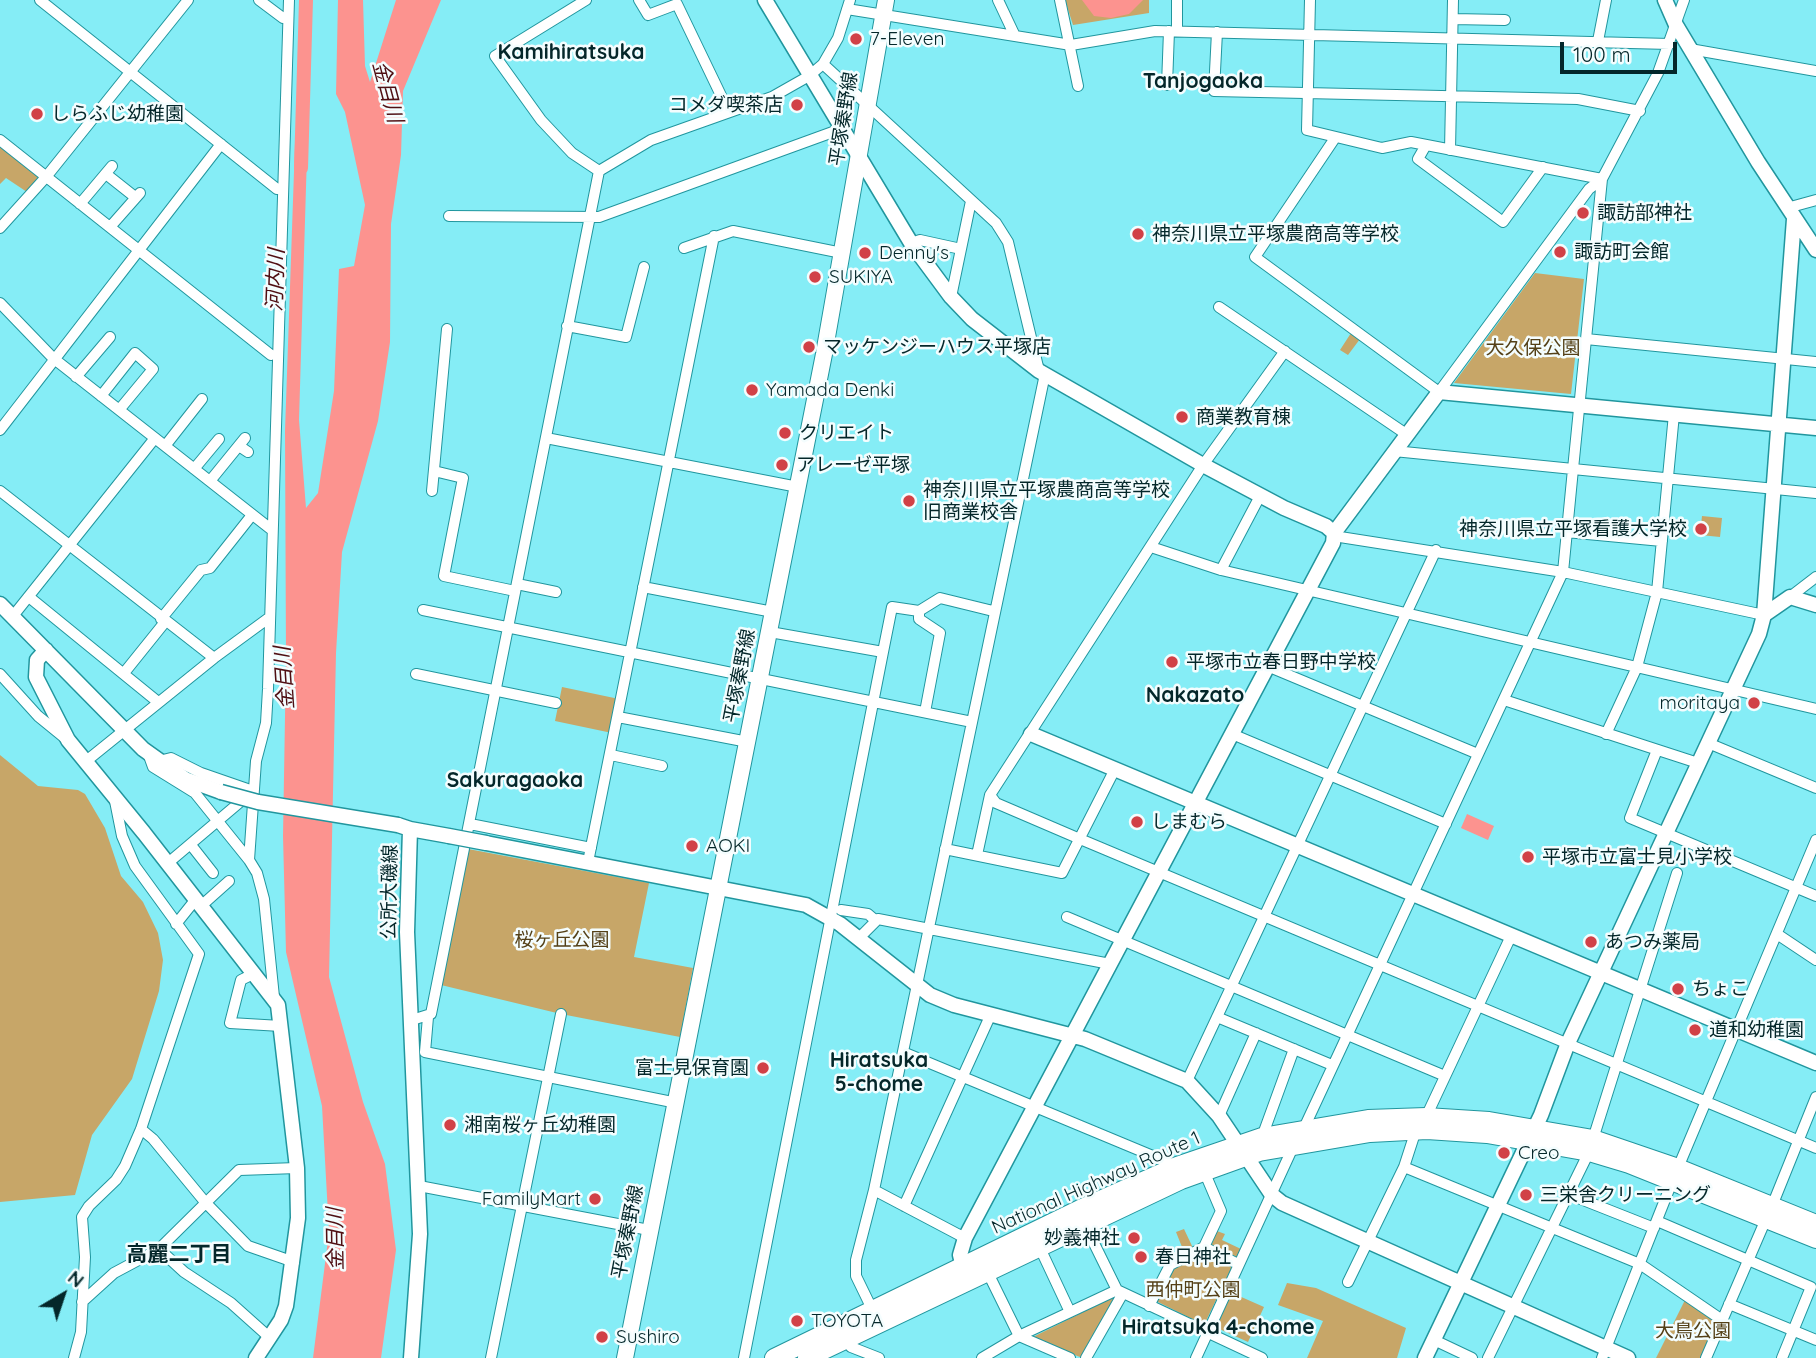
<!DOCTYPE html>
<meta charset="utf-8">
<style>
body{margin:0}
#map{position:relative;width:1816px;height:1358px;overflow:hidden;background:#85edf6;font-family:Quicksand,sans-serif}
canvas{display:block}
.north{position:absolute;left:28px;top:1260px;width:70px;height:70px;-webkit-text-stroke:5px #f4fdfe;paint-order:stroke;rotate:39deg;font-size:19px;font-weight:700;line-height:28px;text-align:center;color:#04272a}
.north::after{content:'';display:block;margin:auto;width:24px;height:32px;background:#04272a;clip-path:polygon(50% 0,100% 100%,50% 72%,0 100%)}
.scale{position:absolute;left:1560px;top:42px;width:117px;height:32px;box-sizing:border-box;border:4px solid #04272a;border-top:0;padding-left:9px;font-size:21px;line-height:24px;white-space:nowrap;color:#04272a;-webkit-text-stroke:5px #f4fdfe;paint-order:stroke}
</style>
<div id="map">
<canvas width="1816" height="1358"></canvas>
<div class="north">N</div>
<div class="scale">100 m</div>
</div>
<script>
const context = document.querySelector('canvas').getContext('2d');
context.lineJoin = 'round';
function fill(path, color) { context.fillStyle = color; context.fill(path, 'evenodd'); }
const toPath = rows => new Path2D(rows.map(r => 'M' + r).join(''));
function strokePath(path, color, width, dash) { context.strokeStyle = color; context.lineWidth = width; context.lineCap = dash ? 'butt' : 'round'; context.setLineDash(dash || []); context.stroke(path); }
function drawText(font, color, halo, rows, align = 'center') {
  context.font = font + ' Quicksand,"Noto Sans JP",sans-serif'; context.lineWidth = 5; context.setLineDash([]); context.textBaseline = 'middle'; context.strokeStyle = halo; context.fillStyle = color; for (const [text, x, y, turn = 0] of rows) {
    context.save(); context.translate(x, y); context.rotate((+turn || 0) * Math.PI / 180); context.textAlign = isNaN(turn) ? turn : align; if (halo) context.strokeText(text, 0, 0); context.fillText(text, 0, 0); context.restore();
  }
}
fill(toPath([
 [1065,0,1149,0,1149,13,1073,25],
 [0,143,41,176,27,192,6,178,0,184],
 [1535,273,1584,279,1571,394,1454,383],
 [1351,333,1360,339,1348,355,1340,350],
 [1702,516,1722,518,1720,537,1700,535],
 [562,687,619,699,612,733,555,721],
 [0,755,38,786,78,790,85,794,105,828,121,876,143,902,158,933,163,960,159,991,132,1079,92,1135,75,1195,0,1202],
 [468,849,649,883,634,957,693,968,680,1037,561,1014,441,985],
 [1184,1229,1193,1248,1184,1252,1176,1232],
 [1217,1231,1225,1234,1222,1240,1241,1249,1237,1257,1211,1246],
 [1204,1252,1232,1267,1204,1325,1156,1301,1172,1269],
 [1287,1283,1316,1288,1406,1328,1397,1358,1307,1358,1323,1321,1278,1305],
 [1230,1292,1264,1307,1248,1342,1215,1327],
 [1113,1297,1115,1299,1084,1356,1080,1357,1031,1338],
 [1685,1300,1717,1321,1704,1358,1656,1358]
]), '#c7a668');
fill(toPath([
 [338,0,363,0,365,66,370,82,396,0,441,0,403,91,401,155,391,224,390,342,378,421,342,552,336,653,329,977,363,1102,385,1164,396,1250,381,1358,313,1358,329,1232,322,1106,286,952,283,836,286,658,285,431,295,143,307,154,299,420,306,508,318,493,334,391,339,269,354,266,365,205,345,112,336,94],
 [1082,0,1143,0,1129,14,1111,18,1094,16],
 [1467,814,1494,826,1488,840,1461,828]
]), '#fc938f');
strokePath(toPath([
 [301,168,306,0]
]), '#fc938f', 14);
const street = toPath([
 [40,0,277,189],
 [259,0,283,18],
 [586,0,495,56,541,120,572,153,599,171],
 [639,0,648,15,677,4,728,110],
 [998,0,1015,36],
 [1060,0,1078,86],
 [1177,0,1177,31],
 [1310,0,1307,130,1382,148,1411,142,1602,179,1573,469,1394,451],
 [847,9,1071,45,1155,31,1670,44],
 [1453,19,1505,20],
 [1217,32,1214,91,1578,99,1640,111],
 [1598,41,1606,0],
 [1690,49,1816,71],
 [823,64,996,223,1008,242,1039,371],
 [1167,85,1169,31],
 [1335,138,1255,257,1439,392,1589,189,1602,179,1658,73,1684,0],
 [0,140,271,355],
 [1426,145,1418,159,1503,222,1543,167],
 [1450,150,1453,0],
 [106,174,135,197],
 [80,204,112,166],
 [1787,208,1816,200],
 [449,216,599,217,841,129],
 [110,227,140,193],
 [0,228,46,177,188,0],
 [911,243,920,240,961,249],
 [684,248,733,231,842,253],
 [951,297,971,201],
 [0,303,53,358,272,530],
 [1219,307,1406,434],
 [567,326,626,337,644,267],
 [1586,339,1816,362],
 [76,377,110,337],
 [101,396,135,353,153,369,119,410],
 [0,430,221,144],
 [546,438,798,487],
 [165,446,202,399],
 [239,446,248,452],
 [194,469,219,439],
 [434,471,463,478,444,576,515,591],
 [210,481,245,438],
 [0,491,214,658,85,762],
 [432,491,447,329],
 [1566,532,1662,541],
 [1334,533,1340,537,1563,572,1764,615],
 [1151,547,1221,570,1816,709],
 [1221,570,1260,496],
 [517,584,556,592],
 [643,587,773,612],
 [29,597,158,702],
 [1790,597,1816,577],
 [423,610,972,722],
 [919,611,919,619,940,633,925,712],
 [13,616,155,438],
 [161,619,201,570,210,568,252,515],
 [770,632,883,652,892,607,919,611,940,598,993,611],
 [214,658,270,617],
 [1267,666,1478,754],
 [124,673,165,622],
 [0,674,38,716,65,738],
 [416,674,556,703],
 [1504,700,1698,763],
 [618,717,748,742],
 [1232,734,1446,824],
 [1606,734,1637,667,1657,592,1674,414],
 [1708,743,1816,788],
 [1657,750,1630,818,1816,896],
 [148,753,153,767,195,793,249,860],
 [611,755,662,766],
 [159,761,171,758,201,773,253,791,168,863],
 [990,795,996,803,1080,839,1816,1148],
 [470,824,591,848],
 [191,845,213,873],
 [945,849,1062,873,1115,769],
 [977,855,990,795,1203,465,1285,351],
 [588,862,714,236],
 [201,906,229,881],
 [841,910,868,914,875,920],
 [1067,917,1445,1076],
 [176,924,196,899],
 [1777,934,1816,960],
 [859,938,878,919,1110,964],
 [255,973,241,980,230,1023,281,1026],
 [274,997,264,899,257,873,249,860,256,761,266,723,268,689,289,0],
 [428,1017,425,1052,677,1103],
 [1217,1017,1332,1065],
 [412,1020,431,1014,599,171,651,140,772,97,809,76,823,64,838,38,850,0],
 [903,1052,1177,1166],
 [1187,1081,1436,550],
 [1219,1116,1256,1033],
 [1426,1117,1511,936],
 [1304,1128,1563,572,1573,469,1816,493],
 [141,1129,153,1139,205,1202,248,1246,294,1262],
 [1262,1137,1294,1049],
 [1593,1139,1677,873],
 [1404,1167,1640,1264,1722,1320],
 [419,1186,649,1230],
 [874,1190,965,1238],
 [1568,1194,1654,1228],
 [904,1206,991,1014],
 [1772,1206,1816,1097],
 [1657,1221,1811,1287,1782,1358],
 [1085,1225,1117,1290,1262,1358],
 [1039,1246,1070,1312],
 [1204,1247,1221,1211,1204,1171],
 [159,1249,184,1272,231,1303,269,1337],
 [987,1271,1019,1336,1070,1358],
 [1348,1282,1404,1167,1416,1130],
 [82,1302,114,1273,159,1249,239,1170,297,1168],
 [1729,1304,1816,1340],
 [1149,1306,1170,1265,1204,1247,1238,1264],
 [873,1311,856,1276,856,1260,874,1190,1045,374],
 [845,1340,851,1347,879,1358],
 [1434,1340,1472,1358],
 [74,1358,81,1332,85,1257,82,1217,89,1206,116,1180,125,1166,141,1129,199,954,135,866,122,836,115,801],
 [491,1358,561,1014],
 [744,1358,883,652],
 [982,1358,1019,1336,1117,1290],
 [1086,1358,1123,1293],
 [1196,1358,1294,1145],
 [1488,1358,1589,1152],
 [1602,1358,1672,1182,1816,840],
 [1706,1358,1766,1219]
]);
const secondary = toPath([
 [765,0,911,243,951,297,972,319,1039,371,1203,465,1284,508,1326,526,1334,533],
 [1665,0,1676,25,1758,162,1816,250],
 [0,604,143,749,185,779,221,792],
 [1764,615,1790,597,1816,605],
 [46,650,37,660,36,677,68,740,144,833,278,1005,297,1168,298,1218,286,1306,281,1320,256,1358],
 [1031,734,1816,1063],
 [398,825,410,829,407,932,420,1234,411,1358],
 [410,829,449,836],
 [486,843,806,905,840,924,930,995,954,1005,1085,1039,1187,1081,1219,1116,1272,1195,1282,1203,1628,1358],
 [965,1276,960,1255,965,1238,1333,543,1334,533,1439,392,1816,428],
 [1425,1358,1541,1115,1568,1043,1759,634,1764,615,1794,219]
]);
const primary = toPath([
 [625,1358,824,354,886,0]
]);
const highway = toPath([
 [774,1358,1080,1209,1177,1166,1262,1137,1368,1119,1426,1117,1489,1121,1593,1139,1678,1168,1816,1224],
 [807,1358,1181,1180,1259,1152,1370,1133,1427,1130,1487,1134,1589,1152,1629,1164,1816,1239]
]);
strokePath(street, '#21969e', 12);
strokePath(secondary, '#21969e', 17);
strokePath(primary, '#21969e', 18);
strokePath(highway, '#21969e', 20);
strokePath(street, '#fff', 10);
strokePath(secondary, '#fff', 14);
strokePath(primary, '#fff', 16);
strokePath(highway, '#fff', 18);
const secondaryBridge = toPath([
 [221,792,258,802,398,825],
 [449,836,486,843]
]);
strokePath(secondaryBridge, '#21969e', 17, []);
strokePath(secondaryBridge, '#fff', 14);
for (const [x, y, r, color] of [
 [856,39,7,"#d14147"],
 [797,105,7,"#d14147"],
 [37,114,7,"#d14147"],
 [1583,213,7,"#d14147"],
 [1138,234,7,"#d14147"],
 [1560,252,7,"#d14147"],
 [865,253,7,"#d14147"],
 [815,277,7,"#d14147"],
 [809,347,7,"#d14147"],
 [752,390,7,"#d14147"],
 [1182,417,7,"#d14147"],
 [785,433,7,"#d14147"],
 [782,465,7,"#d14147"],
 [909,501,7,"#d14147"],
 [1701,529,7,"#d14147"],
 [1172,662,7,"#d14147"],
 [1754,703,7,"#d14147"],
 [1137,822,7,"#d14147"],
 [692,846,7,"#d14147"],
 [1528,857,7,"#d14147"],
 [1591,942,7,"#d14147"],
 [1678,989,7,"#d14147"],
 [1695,1030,7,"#d14147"],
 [763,1068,7,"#d14147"],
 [450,1125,7,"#d14147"],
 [1504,1153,7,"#d14147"],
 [1526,1195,7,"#d14147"],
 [595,1199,7,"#d14147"],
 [1134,1238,7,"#d14147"],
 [1141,1257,7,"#d14147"],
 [797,1321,7,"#d14147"],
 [602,1337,7,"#d14147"]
]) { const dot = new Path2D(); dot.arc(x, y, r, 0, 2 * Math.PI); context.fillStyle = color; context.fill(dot); strokePath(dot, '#f4fdfe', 2.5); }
drawText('19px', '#04272a', '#f4fdfe', [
 ["7-Eleven",870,39],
 ["コメダ喫茶店",783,105,"right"],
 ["しらふじ幼稚園",51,114],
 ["諏訪部神社",1597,213],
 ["神奈川県立平塚農商高等学校",1152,234],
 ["諏訪町会館",1574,252],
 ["Denny's",879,253],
 ["SUKIYA",829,277],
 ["マッケンジーハウス平塚店",823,347],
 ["Yamada Denki",766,390],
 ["商業教育棟",1196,417],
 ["クリエイト",799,433],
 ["アレーゼ平塚",796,465],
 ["神奈川県立平塚農商高等学校",923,490],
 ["旧商業校舎",923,512],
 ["神奈川県立平塚看護大学校",1687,529,"right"],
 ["平塚市立春日野中学校",1186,662],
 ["moritaya",1740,703,"right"],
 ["しまむら",1151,822],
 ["AOKI",706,846],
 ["平塚市立富士見小学校",1542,857],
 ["あつみ薬局",1605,942],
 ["ちょこ",1692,989],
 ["道和幼稚園",1709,1030],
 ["富士見保育園",749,1068,"right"],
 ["湘南桜ヶ丘幼稚園",464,1125],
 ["Creo",1518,1153],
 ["三栄舎クリーニング",1540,1195],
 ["FamilyMart",581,1199,"right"],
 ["妙義神社",1120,1238,"right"],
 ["春日神社",1155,1257],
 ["TOYOTA",811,1321],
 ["Sushiro",616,1337]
], 'left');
drawText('19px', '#04272a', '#f4fdfe', [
 ["平塚秦野線",844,119,-81],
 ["平塚秦野線",740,676,-79],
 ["公所大磯線",390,892,-89],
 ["National Highway Route 1",1096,1183,-24],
 ["平塚秦野線",628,1232,-79]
]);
drawText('19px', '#544017', '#f4fdfe', [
 ["大久保公園",1533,348],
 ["桜ヶ丘公園",562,940],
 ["西仲町公園",1193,1290],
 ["大鳥公園",1693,1331]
]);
drawText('bold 21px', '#04272a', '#f4fdfe', [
 ["Kamihiratsuka",571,53],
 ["Tanjogaoka",1203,82],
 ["Nakazato",1195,696],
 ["Sakuragaoka",515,781],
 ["Hiratsuka",879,1061],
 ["5-chome",879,1085],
 ["高麗二丁目",179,1255],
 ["Hiratsuka 4-chome",1218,1328]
]);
drawText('italic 21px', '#4f0f13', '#f4fdfe', [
 ["金目川",387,92,75],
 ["河内川",276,280,-88],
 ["金目川",285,678,-94],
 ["金目川",336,1239,-91]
]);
</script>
